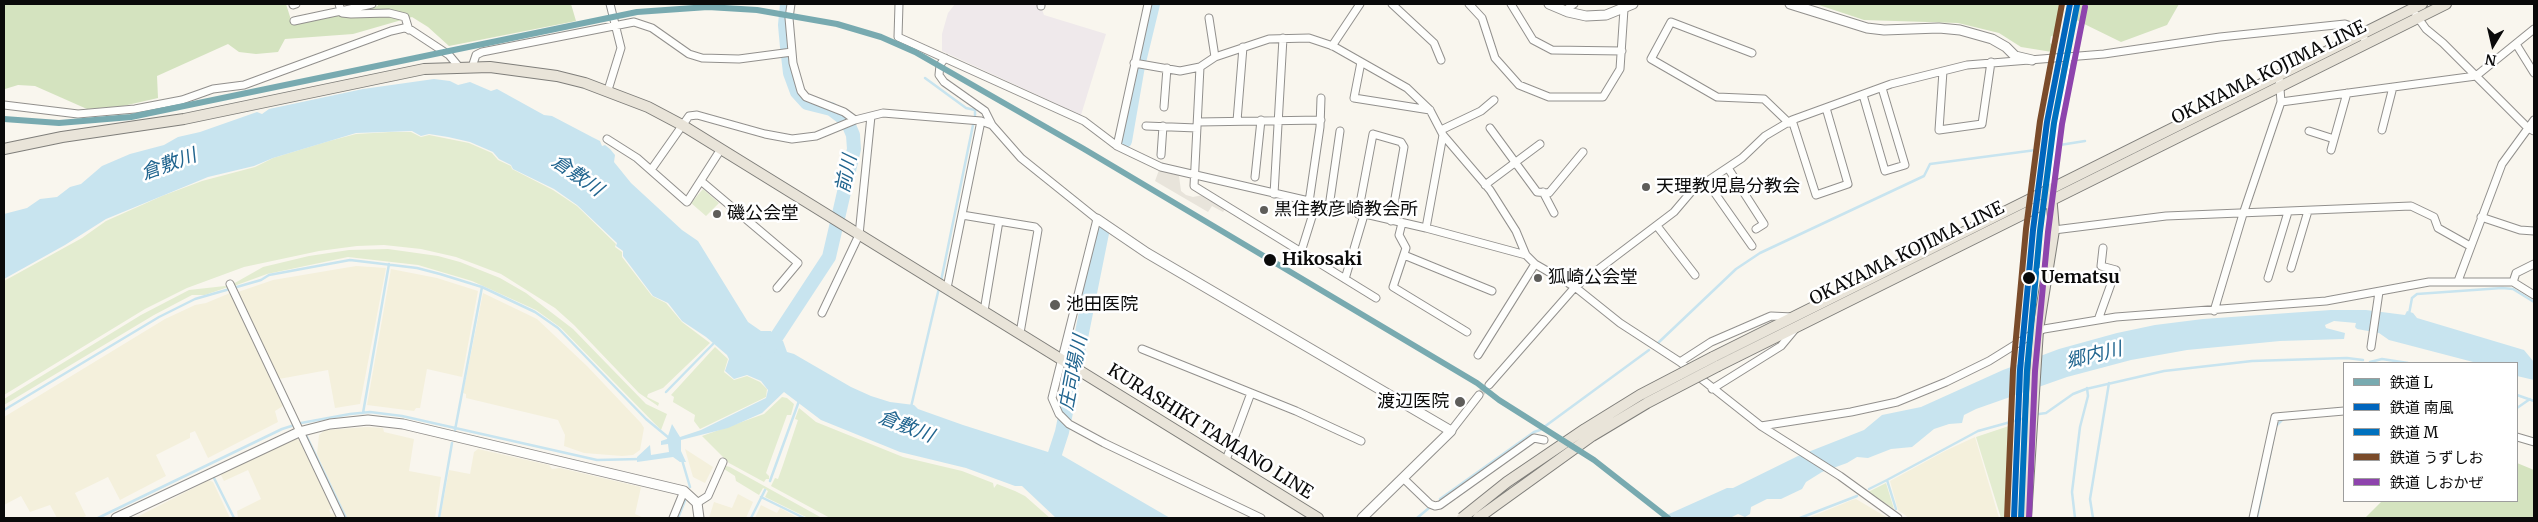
<!DOCTYPE html>
<meta charset="utf-8">
<style>
body{margin:0}
#map{position:relative;width:2538px;height:522px;overflow:hidden;background:#f9f6ee;font-family:Merriweather,"Noto Sans JP",serif}
canvas{display:block}
.frame{position:absolute;inset:0;border:5px solid #0a0a0a;pointer-events:none}
.legend{position:absolute;left:2343px;top:362px;width:175px;height:140px;box-sizing:border-box;background:#fff;border:1px solid #9d9d9d;margin:0;padding:6px 9px;list-style:none;font-size:15px;color:#0a0a0a}
.legend li{display:flex;align-items:center;gap:10px;height:25px}
.legend b{width:25px;border:1px solid #9d9d9d}
.north{position:absolute;left:2468px;top:20px;width:50px;height:50px;-webkit-text-stroke:4px #fff;paint-order:stroke;rotate:189deg;font-size:14px;font-weight:700;line-height:20px;text-align:center;color:#0a0a0a}
.north::after{content:'';display:block;margin:auto;width:18px;height:22px;background:#0a0a0a;clip-path:polygon(50% 0,100% 100%,50% 72%,0 100%)}
</style>
<div id="map">
<canvas width="2538" height="522"></canvas>
<div class="frame"></div>
<ul class="legend">
<li><b style="height:6px;background:#78aab0"></b>鉄道 L</li>
<li><b style="height:6px;background:#0065bd"></b>鉄道 南風</li>
<li><b style="height:6px;background:#0071be"></b>鉄道 M</li>
<li><b style="height:6px;background:#7a4b2a"></b>鉄道 うずしお</li>
<li><b style="height:6px;background:#8e44ad"></b>鉄道 しおかぜ</li>
</ul>
<div class="north">N</div>
</div>
<script>
const context = document.querySelector('canvas').getContext('2d');
context.lineJoin = 'round';
function fill(path, color) { context.fillStyle = color; context.fill(path, 'evenodd'); }
const toPath = rows => new Path2D(rows.map(r => 'M' + r).join(''));
function strokePath(path, color, width, dash) { context.strokeStyle = color; context.lineWidth = width; context.lineCap = dash ? 'butt' : 'round'; context.setLineDash(dash || []); context.stroke(path); }
function drawText(font, color, halo, rows, align = 'center') {
  context.font = font + ' Merriweather,"Noto Sans JP",serif'; context.lineWidth = 5; context.setLineDash([]); context.textBaseline = 'middle'; context.strokeStyle = halo; context.fillStyle = color; for (const [text, x, y, turn = 0] of rows) {
    context.save(); context.translate(x, y); context.rotate((+turn || 0) * Math.PI / 180); context.textAlign = isNaN(turn) ? turn : align; if (halo) context.strokeText(text, 0, 0); context.fillText(text, 0, 0); context.restore();
  }
}
fill(toPath([
 [955,4,1040,4,1044,15,1106,34,1081,115,942,51,942,34,948,13]
]), '#efe9eb');
fill(toPath([
 [356,266,386,268,360,404,335,408,328,370,279,379,238,292,273,280],
 [391,269,437,278,478,291,462,377,427,369,420,408,416,408,414,411,367,405],
 [230,293,283,406,275,411,278,422,208,458,195,431,190,433,190,438,156,455,166,476,120,500,108,477,75,493,86,516,81,518,57,518,50,505,30,512,21,496,4,505,4,417,165,319,195,305,206,303],
 [483,293,537,319,587,366,641,423,644,428,640,450,633,455,622,456,584,453,564,446,565,435,558,420,466,398,466,394,463,393],
 [367,427,383,428,384,432,414,439,409,471,441,477,435,518,347,518,317,454,319,435,325,430],
 [1975,437,1999,518,1909,518,1898,510,1890,481,1945,451],
 [296,438,299,440,332,508,329,510,331,514,334,513,337,518,238,518,237,511,261,499,248,470,224,481,220,473],
 [478,449,549,465,552,469,560,468,641,487,635,514,644,518,440,518,449,470,470,474,474,452],
 [685,449,713,467,705,483,693,477],
 [209,480,213,482,230,518,135,518],
 [738,494,753,502,746,518,709,518,714,502,732,508],
 [1856,499,1888,518,1808,518,1852,500],
 [761,505,777,513,780,508,798,518,755,518]
]), '#f4f0dc');
fill(toPath([
 [391,132,411,132,421,137,429,135,469,143,492,153,498,160,511,166,512,169,553,190,577,206,616,244,615,247,622,252,622,257,652,296,666,303,682,322,710,343,663,388,648,394,647,397,659,403,658,406,639,393,574,325,555,308,501,274,456,257,421,249,384,245,357,246,319,251,244,267,187,288,145,309,4,395,4,281,82,238,106,221,162,196,202,181,255,167,273,158,329,141,356,134],
 [703,189,719,203,706,216,691,203],
 [388,249,438,256,460,262,500,278,526,293,573,329,646,404,667,414,661,430,561,328,536,310,472,281,418,265,348,257,267,274,234,286,233,284,263,267,309,256,349,250],
 [225,286,228,287,205,295,192,295,154,315,4,405,4,399,141,315,189,290],
 [715,347,728,359,724,372,734,380,747,376,760,382,767,389,766,397,700,429,694,421,695,415,673,402,674,397,671,395],
 [782,397,787,398,794,404,791,415,787,415,766,473,769,476,769,479,766,479,764,482,729,463,702,436,764,414],
 [799,408,816,422,903,457,962,471,993,483,994,488,997,484,1015,491,1025,496,1050,518,830,518,771,486,775,478,778,479,783,465,798,420,795,419],
 [2009,426,2006,518,2001,518,1976,437],
 [726,466,730,467,822,518,808,518,765,497,768,491,763,488,759,495,736,481,735,476,724,469],
 [1886,483,1894,509,1868,492]
]), '#e3ecd0');
fill(toPath([
 [4,4,286,4,292,23,378,6,378,4,571,4,576,21,449,46,428,27,412,17,353,34,285,39,278,52,256,54,239,52,228,44,157,76,158,98,123,106,87,109,35,86,18,85,5,89],
 [1816,4,2061,4,2055,37,2051,36,2050,43,2053,45,2052,52,2021,47,1999,33,1958,23,1864,20],
 [2078,4,2179,4,2167,25,2121,42,2074,19],
 [2517,463,2534,470,2534,518,2365,518,2382,501,2517,501]
]), '#d4e3bf');
fill(toPath([
 [1159,170,1177,174,1179,176,1181,191,1186,195,1193,197,1203,195,1225,209,1223,212,1212,206,1208,212,1155,181]
]), '#e8e4db');
fill(toPath([
 [434,79,450,81,458,85,470,82,491,91,497,89,544,115,552,116,592,137,600,141,602,146,605,145,610,149,615,155,614,162,631,183,682,230,698,241,748,322,761,331,771,331,777,340,783,341,787,352,794,354,851,387,871,396,890,402,914,405,918,409,963,425,1048,452,1058,453,1170,518,1056,518,1022,486,1015,486,966,468,900,452,821,420,784,392,762,413,728,428,681,440,681,451,686,462,680,462,673,457,637,462,637,457,650,445,651,455,669,452,668,444,661,445,661,441,667,439,672,424,680,437,701,430,766,398,768,390,761,381,747,375,734,379,725,371,729,359,727,355,706,337,682,321,668,303,653,296,623,256,623,251,616,246,617,243,577,205,554,189,513,169,511,165,499,159,493,152,470,142,448,137,429,134,421,136,412,131,356,133,273,158,254,166,208,177,106,219,65,245,4,279,4,214,27,208,40,199,57,197,70,187,81,184,102,166,130,154,164,145,178,137,200,132,257,112,262,114,269,109,363,89],
 [2331,310,2366,310,2405,315,2407,311,2413,313,2417,318,2524,350,2534,362,2534,380,2517,376,2517,363,2477,363,2389,340,2379,333,2357,329,2355,327,2356,323,2334,321,2325,325,2326,328,2345,333,2344,339,2280,341,2187,350,2131,360,2067,377,1976,409,1964,415,1962,423,1949,424,1934,429,1912,447,1891,449,1868,458,1857,457,1847,463,1822,472,1806,482,1802,489,1781,499,1767,499,1751,507,1750,514,1745,517,1738,514,1730,518,1660,518,1727,488,1733,488,1798,456,1864,430,1882,415,1921,407,2003,370,2059,349,2117,333,2155,325,2203,319]
]), '#c8e4ef');
strokePath(toPath([
 [925,78,966,108,975,110,975,115],
 [2060,145,2085,141],
 [941,281,973,125],
 [2409,314,2412,298,2417,294,2502,288,2513,289,2534,302],
 [1658,343,1736,269,1760,253,1924,176,1930,164,2036,150],
 [2370,362,2382,359,2408,363],
 [666,392,714,343],
 [2517,395,2534,401],
 [911,407,939,288],
 [2517,408,2530,399],
 [4,410,159,317,195,299,261,280,269,275,350,260,417,268,440,274,482,287,535,312,558,328,646,419,669,438],
 [363,413,389,264],
 [2039,414,2046,413,2073,394,2086,389,2164,371,2252,361,2347,358,2363,360],
 [455,430,482,287],
 [306,435,346,518],
 [682,460,690,487],
 [214,478,234,518],
 [770,481,799,401],
 [1869,489,1887,480],
 [761,497,804,518],
 [1440,499,1534,432,1540,430,1649,350],
 [1896,509,1887,480,1978,431,2025,418],
 [98,518,282,429,301,423,350,414,370,412,402,416,597,460,640,459],
 [131,518,132,518],
 [439,518,452,443],
 [678,518,686,498],
 [751,518,765,490],
 [1417,518,1429,508],
 [1800,518,1857,496],
 [2075,518,2072,492,2080,427,2088,396,2087,388],
 [2093,518,2090,499,2109,383],
 [2257,518,2276,426,2283,419]
]), '#c8e4ef', 2.5);
strokePath(toPath([
 [1125,141,1138,66,1153,4],
 [766,353,829,257,854,149,853,135,847,121,831,109,807,103,797,92,790,73,787,47,785,25,787,4],
 [1050,469,1062,432,1102,233]
]), '#c8e4ef', 14);
strokePath(toPath([
 [1479,395,1489,385]
]), '#d5d3cc', 7, [7, 3.5]);
const minor = toPath([
 [339,4,341,11,372,4],
 [791,4,789,18,793,63,801,91,806,97,844,112,855,120],
 [899,4,898,37,1084,121,1117,146,1161,167,1426,228,1526,255],
 [1392,4,1434,43,1441,60],
 [1469,4,1482,18,1495,58,1519,85,1549,97,1603,97,1620,69,1624,9],
 [1511,4,1533,40,1552,50,1622,51],
 [293,5,296,4],
 [1041,6,1041,4],
 [1564,11,1574,4],
 [2416,15,2426,29,2443,43,2528,128,2534,131],
 [1209,18,1215,57],
 [294,21,341,11,342,13,351,14,389,13,405,17,409,30],
 [2516,44,2534,73],
 [1332,46,1360,4],
 [1752,53,1671,22,1651,59,1717,97,1764,99,1789,123],
 [945,58,940,65,939,75,944,82,985,111,992,125],
 [1361,62,1354,98,1430,110],
 [1134,63,1180,71,1200,67,1215,57,1269,39,1309,38,1333,46,1407,88,1430,110,1443,135,1490,190,1516,231,1526,255,1535,264,1575,287,1620,323,1680,362,1761,426,1840,476,1898,518],
 [472,67,476,55,482,52,634,22,652,28,689,54,702,58,739,59,792,52],
 [1200,67,1194,186,1376,298],
 [1943,71,1939,130,1982,124,1991,62],
 [608,90,621,48,610,4],
 [1863,95,1885,171,1905,165,1882,88],
 [2281,102,2476,76,2534,29],
 [4,105,78,114,135,109,182,100,213,89,244,85,391,31,404,28,411,30,449,55,459,67],
 [1164,107,1167,68],
 [1792,120,1816,195,1848,184,1826,108],
 [1237,121,1243,47],
 [1198,122,1321,120],
 [1146,126,1197,128],
 [1490,128,1537,192,1549,193,1583,152],
 [1441,130,1481,111,1494,100],
 [2382,130,2393,87],
 [2309,131,2334,139],
 [607,139,637,158,687,202,721,149],
 [1117,146,1148,4],
 [2331,150,2347,93],
 [1161,155,1163,126],
 [1728,168,1764,224,1756,229],
 [651,170,689,116,697,115,765,134,792,139,816,136,855,120,883,113,981,121,992,125,1021,158,1097,219,1052,398,1059,414,1069,424,1104,443,1261,518],
 [1255,177,1261,120],
 [701,181,798,263,777,288],
 [1707,182,1752,246],
 [1485,185,1540,144],
 [2051,189,2050,169,2068,58],
 [1543,192,1554,213],
 [1274,194,1283,38],
 [1309,202,1320,127,1321,98],
 [1329,207,1340,131],
 [1358,214,1373,134,1401,142,1404,147,1391,221],
 [962,215,1035,227,1038,230,1020,333],
 [2481,217,2520,230,2534,231],
 [1402,223,1399,235,1406,248,1393,287,1467,332],
 [1657,226,1695,275],
 [1426,228,1443,135],
 [2054,230,2166,216,2411,206,2434,217,2438,228,2470,246],
 [1301,252,1316,204],
 [1404,255,1492,291],
 [2291,268,2308,211],
 [2268,278,2288,212],
 [1345,279,1364,215],
 [2458,281,2502,164,2534,120],
 [2513,282,2516,273,2534,264],
 [230,284,341,518],
 [947,288,981,121],
 [984,311,999,221],
 [2214,311,2243,214,2281,102,2279,75],
 [822,313,859,235,871,116],
 [2098,320,2116,270,2101,266,2103,248],
 [2371,347,2379,292],
 [1142,349,1296,411,1361,441],
 [1478,355,1535,264],
 [1680,362,1711,342,1771,316,1793,317],
 [1489,385,1575,287,1674,212,1691,192,1742,158,1765,136,1792,120,1891,84,1967,65,2104,54,2220,37,2345,24,2357,28,2367,43],
 [1712,389,1781,346,1796,328],
 [1761,426,1851,412,1897,402,1946,382,1989,361,2034,333,2044,329,2116,317,2326,301,2429,282,2513,282,2534,295],
 [1451,431,1479,395],
 [2517,437,2534,442],
 [1226,460,1251,393],
 [1404,479,1430,504,1435,506,1440,505,1534,438,1544,440],
 [697,503,708,496,723,462],
 [673,518,684,491],
 [2253,518,2275,417,2344,411]
]);
const tertiary = toPath([
 [1549,4,1568,12,1586,16,1606,15,1633,4],
 [1790,4,1867,28,1884,30,1939,28,1960,30,1992,39,2006,47,2015,56,2032,60],
 [1097,219,1147,253,1451,431,1362,518],
 [116,518,299,432,330,424,368,420,403,424,684,491,697,503,699,518]
]);
const primary = toPath([
 [4,149,62,137,184,119,424,69,490,67,557,76,585,83,648,107,682,125,1318,518],
 [1713,357,2422,4],
 [1718,366,2446,4],
 [2026,518,2038,330,2054,230,2051,194]
]);
strokePath(minor, '#92908d', 9);
strokePath(tertiary, '#92908d', 11);
strokePath(primary, '#7f7e7a', 12);
strokePath(minor, '#fefefc', 7);
strokePath(tertiary, '#fefefc', 9);
strokePath(primary, '#e9e4d9', 10);
const primaryBridge = toPath([
 [1462,518,1507,482,1585,429,1640,395,1713,357],
 [1478,518,1592,436,1647,403,1718,366]
]);
strokePath(primaryBridge, '#7f7e7a', 12, []);
strokePath(primaryBridge, '#e9e4d9', 10);
strokePath(toPath([
 [4,119,59,123,131,117,637,12,708,7,757,10,837,24,881,37,915,52,1084,149,1477,383,1499,400,1594,460,1668,518]
]), '#78aab0', 6);
strokePath(toPath([
 [2014,518,2020,370,2033,230,2047,122,2070,4]
]), '#0065bd', 6);
strokePath(toPath([
 [2021,518,2027,370,2040,231,2054,123,2077,5]
]), '#0071be', 6);
strokePath(toPath([
 [2007,518,2013,370,2026,229,2040,121,2062,4]
]), '#7a4b2a', 6);
strokePath(toPath([
 [2029,518,2035,371,2048,232,2062,124,2085,7]
]), '#8e44ad', 6);
for (const [x, y, r, color] of [
 [1646,187,5,"#5e5d5a"],
 [1264,210,5,"#5e5d5a"],
 [717,214,5,"#5e5d5a"],
 [1270,260,7,"#0a0a0a"],
 [1538,278,5,"#5e5d5a"],
 [2029,278,7,"#0a0a0a"],
 [1055,305,6,"#5e5d5a"],
 [1460,402,6,"#5e5d5a"]
]) { const dot = new Path2D(); dot.arc(x, y, r, 0, 2 * Math.PI); context.fillStyle = color; context.fill(dot); strokePath(dot, '#fff', 2); }
drawText('18px', '#0a0a0a', '#fff', [
 ["OKAYAMA KOJIMA LINE",2269,73,-26],
 ["OKAYAMA KOJIMA LINE",1907,254,-26],
 ["KURASHIKI TAMANO LINE",1210,432,32]
]);
drawText('18px', '#0a0a0a', '#fff', [
 ["天理教児島分教会",1656,187],
 ["黒住教彦崎教会所",1274,210],
 ["磯公会堂",727,214],
 ["狐崎公会堂",1548,278],
 ["池田医院",1066,305],
 ["渡辺医院",1449,402,"right"]
], 'left');
drawText('bold 18px', '#0a0a0a', '#fff', [
 ["Hikosaki",1282,260],
 ["Uematsu",2041,278]
], 'left');
drawText('italic 19px', '#21658f', '#fff', [
 ["倉敷川",169,165,-20],
 ["前川",847,174,-78],
 ["倉敷川",577,176,35],
 ["郷内川",2094,356,-14],
 ["庄司場川",1074,373,-79],
 ["倉敷川",906,427,21]
]);
</script>
